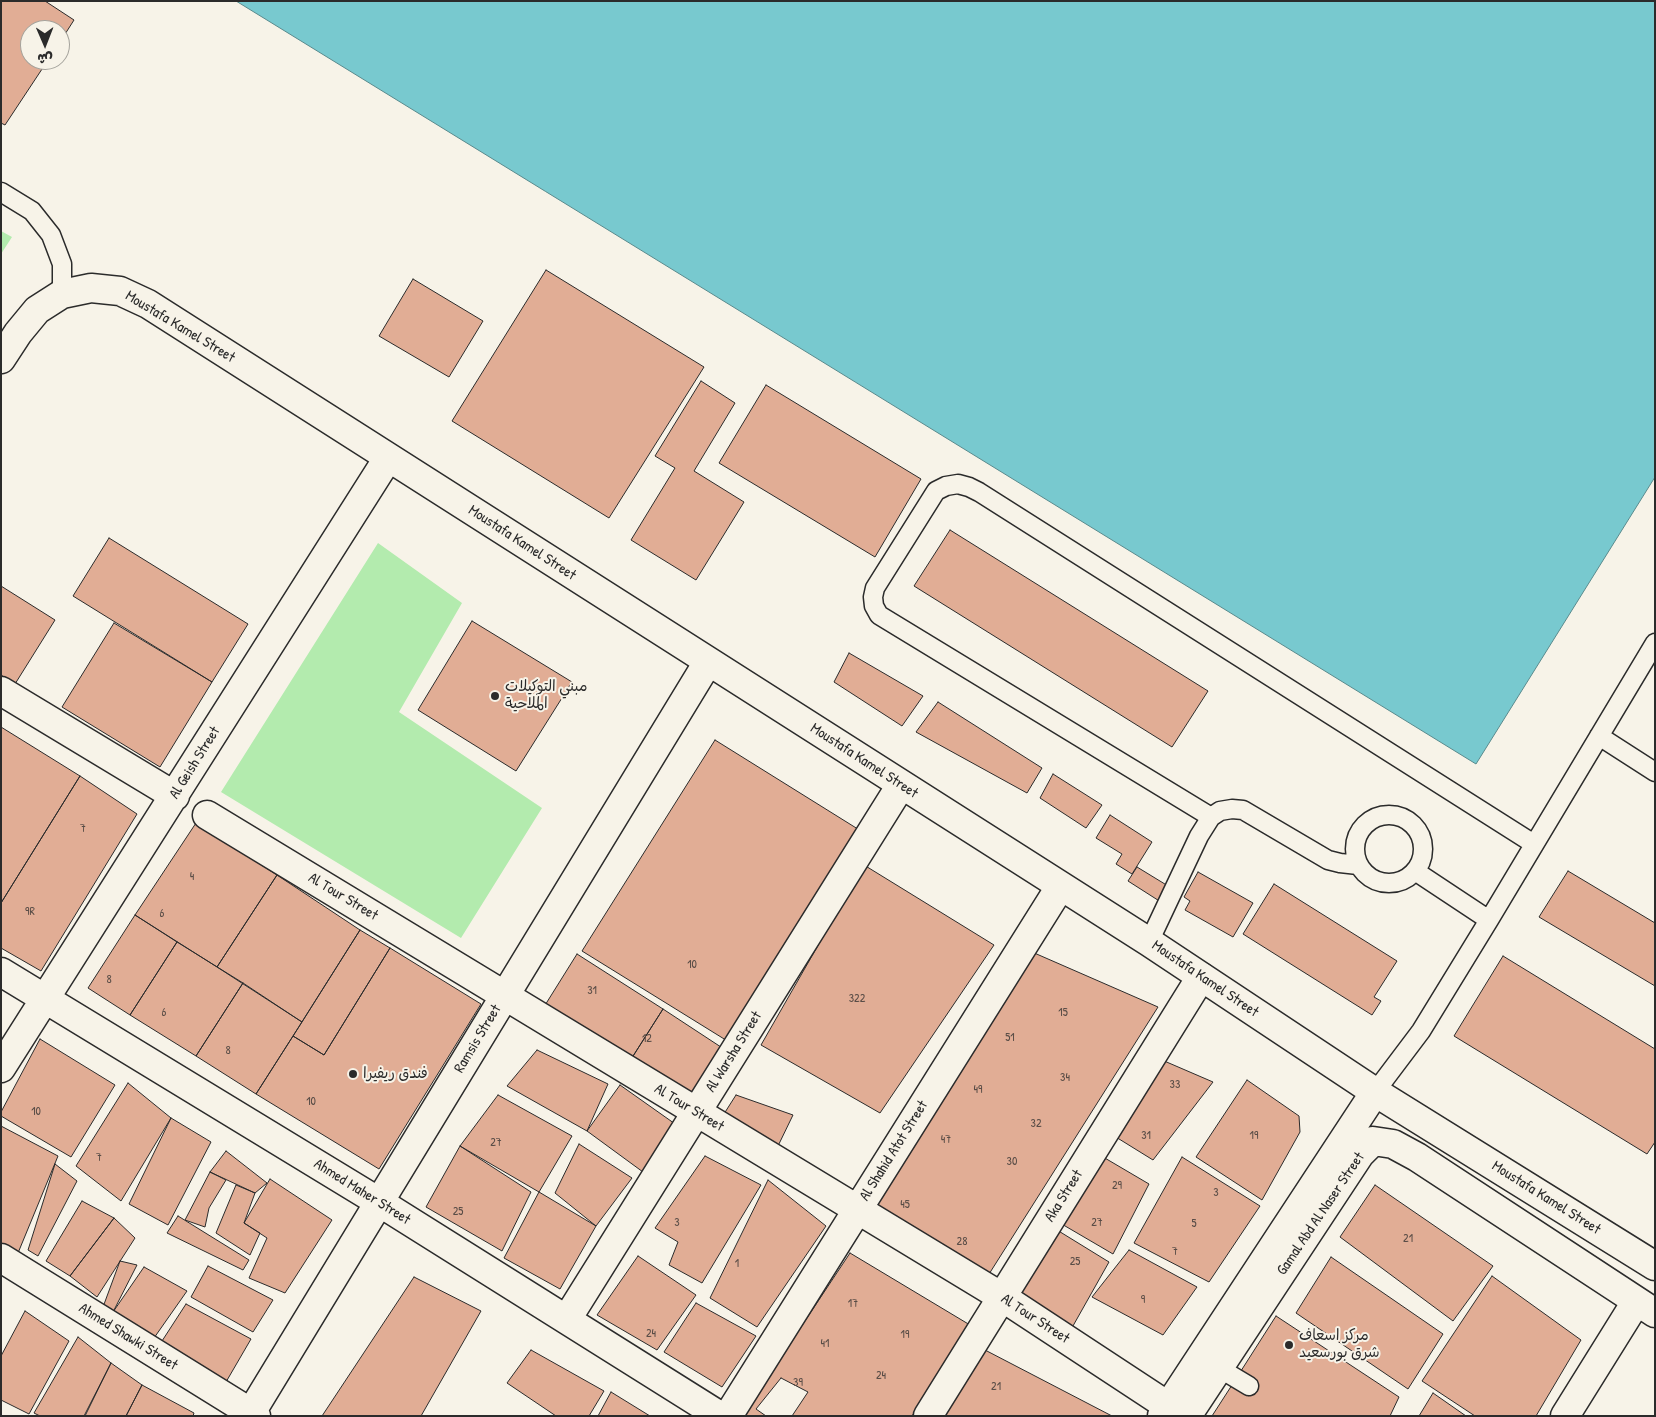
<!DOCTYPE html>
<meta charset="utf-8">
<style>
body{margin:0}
#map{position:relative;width:1656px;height:1417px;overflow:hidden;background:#f7f3e8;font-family:"Patrick Hand","Playpen Sans Arabic",sans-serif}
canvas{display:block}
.frame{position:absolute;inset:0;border:2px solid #2b2b2b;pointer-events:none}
.north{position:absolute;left:20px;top:20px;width:50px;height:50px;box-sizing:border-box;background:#f7f3e8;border:1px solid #a5a39c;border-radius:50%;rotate:179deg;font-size:14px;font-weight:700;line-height:20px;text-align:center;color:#2b2b2b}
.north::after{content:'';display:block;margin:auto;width:18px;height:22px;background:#2b2b2b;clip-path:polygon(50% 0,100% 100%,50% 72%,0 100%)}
</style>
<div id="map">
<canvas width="1656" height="1417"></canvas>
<div class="frame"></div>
<div class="north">ش</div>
</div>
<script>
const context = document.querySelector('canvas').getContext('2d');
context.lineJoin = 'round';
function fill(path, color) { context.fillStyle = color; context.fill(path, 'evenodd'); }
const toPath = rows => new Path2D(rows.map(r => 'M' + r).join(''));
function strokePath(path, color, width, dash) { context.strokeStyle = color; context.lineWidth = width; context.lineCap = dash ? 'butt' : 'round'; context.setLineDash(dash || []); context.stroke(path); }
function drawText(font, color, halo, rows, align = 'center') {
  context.font = font + ' "Patrick Hand","Playpen Sans Arabic",sans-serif'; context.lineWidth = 4; context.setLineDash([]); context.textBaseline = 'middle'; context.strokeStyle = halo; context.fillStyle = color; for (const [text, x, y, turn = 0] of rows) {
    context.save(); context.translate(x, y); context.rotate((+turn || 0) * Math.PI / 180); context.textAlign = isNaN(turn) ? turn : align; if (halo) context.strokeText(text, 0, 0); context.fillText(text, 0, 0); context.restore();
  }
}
fill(toPath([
 [1,231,12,237,1,254],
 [378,543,462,603,399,712,542,808,461,938,221,792]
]), '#b3ebae');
const water = toPath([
 [236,1,1655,1,1655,477,1476,764,236,1]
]);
fill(water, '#78c9cf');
strokePath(water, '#598a8d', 1);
const building = toPath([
 [1,1,45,1,74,20,60,42,60,30,30,30,30,60,48,60,5,125,1,123,1,1],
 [546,270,704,367,609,518,452,421,546,270],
 [413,279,483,321,449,377,379,336,413,279],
 [701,381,735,403,694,471,744,502,696,580,631,540,675,468,655,456,701,381],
 [766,385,921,479,875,557,719,463,766,385],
 [950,530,1208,691,1172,747,914,586,950,530],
 [109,538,248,624,212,682,73,596,109,538],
 [1,586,55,620,15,684,1,675,1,586],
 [472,621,572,682,516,771,418,710,472,621],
 [114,623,212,682,160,767,62,707,114,623],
 [849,653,923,696,902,726,834,682,849,653],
 [938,702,1042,768,1027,793,916,732,938,702],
 [1,727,80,776,1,903,1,727],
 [715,740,861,831,729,1042,582,951,715,740],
 [1053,774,1102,805,1086,828,1040,798,1053,774],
 [80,776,137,814,41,971,1,948,1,903,80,776],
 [1110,815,1152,842,1132,874,1116,864,1122,854,1096,838,1110,815],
 [196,823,277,875,217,967,135,915,196,823],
 [864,865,994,945,880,1113,761,1045,864,865],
 [1137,867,1173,889,1164,904,1128,881,1137,867],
 [1568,871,1655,923,1655,986,1539,917,1568,871],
 [1198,872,1253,903,1233,937,1185,910,1190,901,1184,897,1198,872],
 [277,875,360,930,302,1022,217,967,277,875],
 [1274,884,1397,961,1374,997,1381,1001,1372,1015,1243,934,1274,884],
 [135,915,177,942,130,1015,88,988,135,915],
 [360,930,390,948,324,1055,293,1036,360,930],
 [177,942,243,983,196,1056,130,1015,177,942],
 [390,948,481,1004,379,1169,256,1094,293,1036,324,1055,390,948],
 [1032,952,1158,1007,984,1282,872,1212,1032,952],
 [577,954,663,1009,628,1064,542,1010,577,954],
 [1503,956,1655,1049,1655,1142,1647,1154,1454,1036,1503,956],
 [243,983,302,1022,256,1094,196,1056,243,983],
 [663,1009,727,1051,695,1104,628,1064,663,1009],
 [40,1039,115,1085,71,1157,1,1116,1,1112,40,1039],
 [537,1050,608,1084,587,1131,507,1086,537,1050],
 [1155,1057,1213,1082,1153,1160,1111,1134,1155,1057],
 [1247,1080,1299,1116,1300,1132,1262,1200,1196,1157,1247,1080],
 [128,1083,171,1118,121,1201,76,1166,128,1083],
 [620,1085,678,1126,643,1172,587,1131,620,1085],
 [498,1095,572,1136,539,1192,460,1146,498,1095],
 [736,1095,793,1115,777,1148,722,1117,736,1095],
 [171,1118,211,1142,168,1225,129,1204,171,1118],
 [1,1126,58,1156,18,1253,1,1243,1,1126],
 [579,1144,632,1178,596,1226,555,1193,579,1144],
 [460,1146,531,1192,502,1251,426,1207,460,1146],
 [226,1151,267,1183,255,1193,210,1172,226,1151],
 [1098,1154,1149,1184,1113,1254,1060,1223,1098,1154],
 [705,1156,761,1185,702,1283,669,1265,678,1242,655,1228,705,1156],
 [1182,1157,1260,1206,1209,1282,1134,1243,1182,1157],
 [55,1164,77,1181,38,1256,28,1250,55,1164],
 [210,1172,226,1180,209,1208,205,1227,185,1220,210,1172],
 [270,1179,332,1220,285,1293,249,1278,267,1238,244,1223,270,1179],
 [768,1180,826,1226,757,1327,710,1298,768,1180],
 [236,1185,255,1193,244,1223,260,1233,250,1255,216,1233,236,1185],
 [1375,1185,1493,1266,1453,1321,1340,1237,1375,1185],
 [539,1192,596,1226,560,1289,504,1258,539,1192],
 [82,1201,114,1218,70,1276,46,1261,82,1201],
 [178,1216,249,1260,243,1270,167,1233,178,1216],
 [114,1218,135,1238,97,1297,70,1276,114,1218],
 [1057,1230,1109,1262,1069,1333,1016,1297,1057,1230],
 [1129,1250,1197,1287,1163,1335,1092,1297,1129,1250],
 [850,1253,970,1325,912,1416,742,1416,850,1253],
 [638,1256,696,1295,657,1350,597,1315,638,1256],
 [1331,1257,1443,1334,1408,1389,1296,1313,1331,1257],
 [120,1261,137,1265,113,1312,103,1307,120,1261],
 [208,1266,273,1300,253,1332,191,1297,208,1266],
 [144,1267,187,1291,154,1338,113,1312,144,1267],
 [1492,1276,1581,1340,1536,1416,1475,1416,1422,1381,1492,1276],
 [414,1277,481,1311,421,1416,322,1416,414,1277],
 [696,1303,756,1336,722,1387,664,1352,696,1303],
 [186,1304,251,1339,226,1382,162,1341,186,1304],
 [25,1311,69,1341,29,1414,1,1400,1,1356,25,1311],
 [1276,1316,1399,1397,1390,1416,1212,1416,1232,1385,1249,1396,1256,1386,1239,1374,1276,1316],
 [78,1337,111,1363,84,1416,40,1416,34,1413,78,1337],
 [531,1350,604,1391,589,1416,556,1416,507,1383,531,1350],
 [985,1350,1112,1416,945,1416,985,1350],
 [111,1363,142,1385,126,1416,85,1416,111,1363],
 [781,1378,808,1392,792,1416,766,1416,756,1409,781,1378],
 [142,1385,194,1413,193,1416,126,1416,142,1385],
 [611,1392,650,1416,598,1416,611,1392],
 [1433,1393,1466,1416,1419,1416,1433,1393]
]);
fill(building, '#e1ad95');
strokePath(building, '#2b2b2b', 1);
const lane = toPath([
 [1,192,32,211,51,235,62,264,62,294],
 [1599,736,1655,772],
 '1355 849a34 34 0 1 1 68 0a34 34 0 1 1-68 0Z',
 [1211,817,879,615,874,606,873,597,875,588,936,491,946,486,958,484,969,487,979,492,1534,844],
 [1415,871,1489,920],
 [1149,942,1199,836,1211,817,1220,811,1232,809,1243,810,1328,860,1340,863,1358,865],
 [1375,1092,1421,1031,1489,920,1655,643],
 [1219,1368,1249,1386]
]);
const street = toPath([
 [1,691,175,796],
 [207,815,1002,1297,1183,1416],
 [1,972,379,1202,720,1416],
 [1,1068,388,458],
 [1,1258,256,1416],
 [567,1319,901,785],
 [249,1416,708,662],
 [728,1416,1060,887],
 [928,1416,1201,977],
 [1565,1416,1636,1302]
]);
const secondary = toPath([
 [1,359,18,333,37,310,62,294,91,288,120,291,148,304,1149,942,1375,1092,1655,1266],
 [1162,1416,1375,1092],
 [1187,1416,1360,1154,1373,1141,1393,1144,1417,1157,1655,1313]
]);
strokePath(lane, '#2b2b2b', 21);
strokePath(street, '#2b2b2b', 31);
strokePath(secondary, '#2b2b2b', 31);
strokePath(lane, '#f7f3e8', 18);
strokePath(street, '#f7f3e8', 28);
strokePath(secondary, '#f7f3e8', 28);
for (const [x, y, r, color] of [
 [495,696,5,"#2b2b2b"],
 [353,1074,5,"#2b2b2b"],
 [1289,1345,5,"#2b2b2b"]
]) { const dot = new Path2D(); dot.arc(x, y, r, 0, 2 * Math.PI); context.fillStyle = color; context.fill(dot); strokePath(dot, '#f7f3e8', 2); }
drawText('12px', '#584c46', null, [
 ["7",83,829],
 ["4",192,877],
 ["9R",30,912],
 ["6",162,914],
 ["10",692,965],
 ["8",109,980],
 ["31",592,991],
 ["322",857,999],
 ["6",164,1013],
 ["15",1063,1013],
 ["51",1010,1038],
 ["12",647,1039],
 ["8",228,1051],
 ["34",1065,1078],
 ["33",1175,1085],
 ["49",978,1090],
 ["10",311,1102],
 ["10",36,1112],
 ["32",1036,1124],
 ["31",1146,1136],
 ["19",1254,1136],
 ["47",946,1140],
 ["27",496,1143],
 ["7",99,1158],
 ["30",1012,1162],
 ["29",1117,1186],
 ["3",1216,1193],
 ["45",905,1205],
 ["25",458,1212],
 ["3",677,1223],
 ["27",1097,1223],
 ["5",1194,1224],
 ["21",1408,1239],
 ["28",962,1242],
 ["7",1175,1252],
 ["25",1075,1262],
 ["1",737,1264],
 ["9",1143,1300],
 ["17",853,1304],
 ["24",651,1334],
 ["19",905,1335],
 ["41",825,1344],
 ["24",881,1376],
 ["39",798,1383],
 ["21",996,1387]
]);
drawText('15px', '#2b2b2b', '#f7f3e8', [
 ["Moustafa Kamel Street",180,327,31],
 ["Moustafa Kamel Street",522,543,33],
 ["Moustafa Kamel Street",864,761,33],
 ["Al Geish Street",195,763,-58],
 ["Al Tour Street",343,897,31],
 ["Moustafa Kamel Street",1205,979,34],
 ["Ramsis Street",478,1039,-59],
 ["Al Warsha Street",734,1052,-58],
 ["Al Tour Street",689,1108,31],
 ["Al Shahid Atot Street",894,1151,-58],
 ["Ahmed Maher Street",362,1192,32],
 ["Aka Street",1064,1196,-58],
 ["Moustafa Kamel Street",1546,1198,32],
 ["Gamal Abd Al Naser Street",1321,1214,-56],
 ["Al Tour Street",1035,1319,33],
 ["Ahmed Shawki Street",128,1337,32]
]);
drawText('15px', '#2b2b2b', '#f7f3e8', [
 ["مبني التوكيلات",505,687],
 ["الملاحية",505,704],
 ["فندق ريفيرا",363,1074],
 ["مركز اسعاف",1299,1336],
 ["شرق بورسعيد",1299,1353]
], 'left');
</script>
